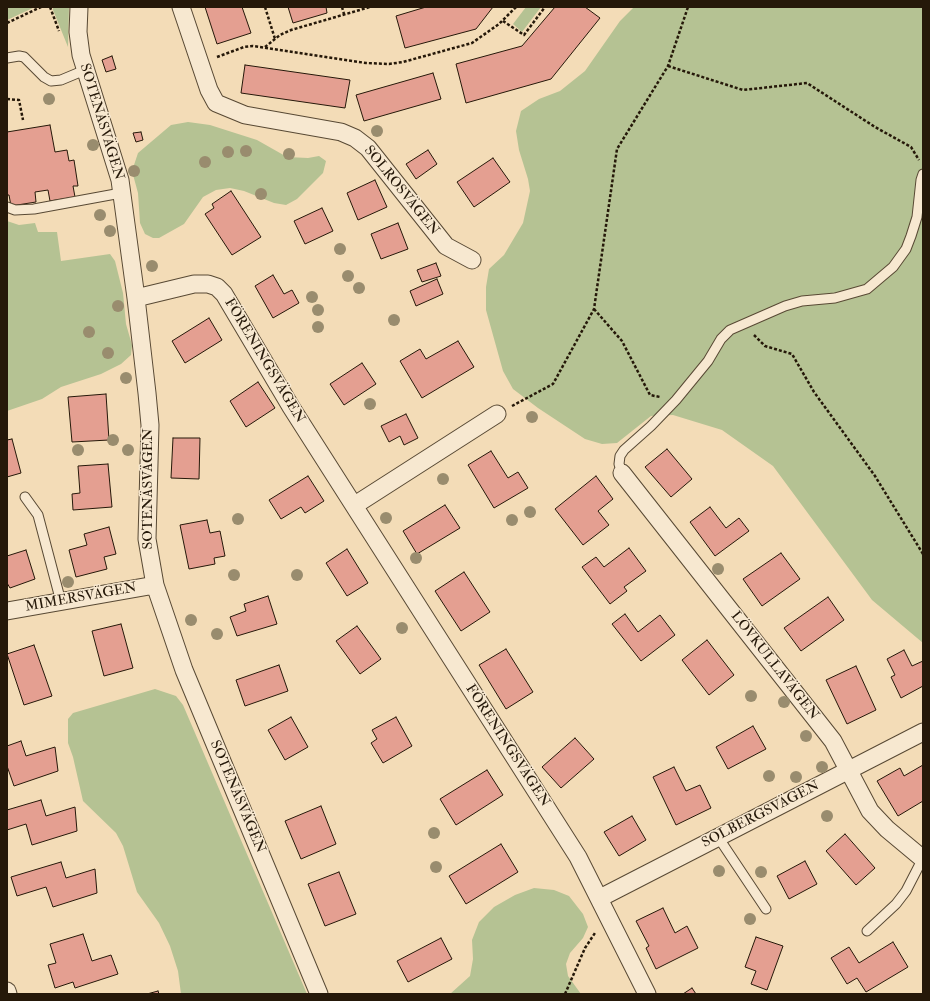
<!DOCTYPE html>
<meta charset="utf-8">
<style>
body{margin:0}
#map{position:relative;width:930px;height:1001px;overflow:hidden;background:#f3dcb7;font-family:"IM FELL Double Pica",serif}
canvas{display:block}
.frame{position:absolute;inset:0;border:8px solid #251809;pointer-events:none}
</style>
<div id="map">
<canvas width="930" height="1001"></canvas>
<div class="frame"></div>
</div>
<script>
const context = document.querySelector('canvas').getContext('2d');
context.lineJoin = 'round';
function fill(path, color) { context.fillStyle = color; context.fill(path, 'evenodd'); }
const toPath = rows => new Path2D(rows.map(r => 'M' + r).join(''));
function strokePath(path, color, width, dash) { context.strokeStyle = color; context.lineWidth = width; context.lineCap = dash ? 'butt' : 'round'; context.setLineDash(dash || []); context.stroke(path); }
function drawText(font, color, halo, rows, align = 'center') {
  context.font = font + ' "IM FELL Double Pica",serif'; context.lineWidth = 3; context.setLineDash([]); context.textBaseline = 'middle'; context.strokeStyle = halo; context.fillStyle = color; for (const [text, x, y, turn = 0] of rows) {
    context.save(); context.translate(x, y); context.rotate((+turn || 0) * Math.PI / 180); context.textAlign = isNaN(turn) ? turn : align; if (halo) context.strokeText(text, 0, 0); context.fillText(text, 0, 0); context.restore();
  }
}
fill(toPath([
 [7,7,35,7,7,20],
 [53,7,69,7,68,47,53,10],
 [526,7,541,7,522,32,513,24],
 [634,7,923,7,923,643,872,600,773,466,722,430,673,415,651,416,617,443,602,444,585,439,538,408,513,389,503,371,486,310,486,287,489,269,504,255,523,223,530,191,528,179,519,150,516,131,521,111,539,99,560,91,585,71,620,21],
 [188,122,210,125,257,140,287,157,308,158,319,156,326,161,323,173,297,199,286,205,274,203,244,191,230,188,216,190,203,197,184,224,159,238,153,238,145,234,140,223,138,193,132,171,138,153,171,125],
 [7,221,19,225,35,223,38,232,57,232,61,261,110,254,115,261,123,293,126,324,132,345,131,355,121,364,101,374,61,387,42,399,7,411],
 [155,689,176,696,183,705,307,994,181,994,178,971,170,946,159,923,137,892,123,846,116,833,83,801,73,757,68,743,68,719,73,713],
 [534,888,554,890,569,896,583,914,588,927,583,938,570,953,566,964,568,976,581,994,450,994,470,976,473,959,472,940,479,922,494,907,515,895]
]), '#b5c293');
const building = toPath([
 [205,7,242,7,251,33,217,44,205,7],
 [288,7,326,7,327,13,293,23,288,7],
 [426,7,493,7,476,29,405,48,396,16,426,7],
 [555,7,585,7,600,18,551,79,466,103,456,64,522,46,555,7],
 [112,56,116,69,106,72,102,60,112,56],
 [245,65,350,80,345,108,241,93,245,65],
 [433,73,441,99,364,121,356,95,433,73],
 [50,125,55,152,67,150,69,161,74,160,78,186,73,186,75,197,50,201,48,190,35,192,36,202,11,206,9,195,7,195,7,132,50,125],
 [141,132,143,140,136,142,133,133,141,132],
 [428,150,437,164,416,179,406,164,428,150],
 [493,158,510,182,474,207,457,182,493,158],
 [375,180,387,207,358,220,347,193,375,180],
 [231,191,261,237,232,255,205,214,214,208,212,204,231,191],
 [322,208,333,231,305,244,294,221,322,208],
 [398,223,408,249,381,259,371,234,398,223],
 [436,263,441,276,422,282,417,270,436,263],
 [273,275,284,294,292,290,299,303,273,318,255,286,273,275],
 [437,279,443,294,416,306,410,291,437,279],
 [209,318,222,340,185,363,172,341,209,318],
 [458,341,474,367,422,398,400,361,420,349,426,359,458,341],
 [362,363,376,384,344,405,330,384,362,363],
 [258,382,275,408,246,427,230,401,258,382],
 [106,394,109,440,72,442,68,397,106,394],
 [406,414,418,438,404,445,400,436,389,442,381,426,406,414],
 [173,438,200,438,199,479,171,478,173,438],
 [12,439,21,473,7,477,7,440,12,439],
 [667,449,692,479,671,497,645,467,667,449],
 [491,451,508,478,518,472,528,488,494,508,468,465,491,451],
 [108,464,112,507,73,510,72,494,80,493,78,466,108,464],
 [308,476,324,501,305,513,301,507,281,519,269,500,308,476],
 [596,476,613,499,598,511,609,525,583,545,555,509,596,476],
 [445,505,460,528,417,554,403,531,445,505],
 [710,507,726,528,739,518,749,531,715,556,690,522,710,507],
 [207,520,210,533,220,531,225,556,214,558,215,564,189,569,180,525,207,520],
 [109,527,116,554,104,557,107,569,76,577,69,550,87,545,84,534,109,527],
 [629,548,646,571,624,587,627,591,610,604,582,567,596,557,604,567,629,548],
 [347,549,368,583,347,596,326,563,347,549],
 [26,550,35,579,10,588,7,583,7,556,26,550],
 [781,553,800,579,762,606,743,579,781,553],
 [464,572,490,612,461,631,435,591,464,572],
 [268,596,277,624,237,636,230,617,246,611,244,604,268,596],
 [828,597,844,620,801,651,784,628,828,597],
 [625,614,638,632,660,615,675,635,641,661,612,624,625,614],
 [121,624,133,668,104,676,92,631,121,624],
 [357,626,381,659,360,674,336,641,357,626],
 [707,640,734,675,709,695,682,660,707,640],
 [34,645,52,696,24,705,7,654,34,645],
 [506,649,533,692,506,709,479,665,506,649],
 [904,650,912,666,923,661,923,686,901,698,891,677,895,675,887,659,904,650],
 [279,665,288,691,245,706,236,680,279,665],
 [856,666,876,710,847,724,826,680,856,666],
 [291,717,308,747,285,760,268,730,291,717],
 [396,717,412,746,383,763,371,743,377,739,372,730,396,717],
 [753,726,766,749,728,769,716,747,753,726],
 [575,738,594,759,561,788,542,767,575,738],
 [21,741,26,756,55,747,58,771,14,786,7,766,7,746,21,741],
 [923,765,923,801,898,816,877,781,900,768,904,776,923,765],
 [674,767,686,791,700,785,711,808,676,825,653,777,674,767],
 [487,770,503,795,456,825,440,799,487,770],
 [41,800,46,816,75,807,77,831,32,845,26,824,7,830,7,810,41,800],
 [321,806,336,844,301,859,285,821,321,806],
 [632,816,646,840,619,856,604,832,632,816],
 [845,834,875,868,856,885,826,851,845,834],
 [501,844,518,872,466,904,449,876,501,844],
 [805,861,817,884,789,899,777,876,805,861],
 [61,862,66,878,95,869,97,893,53,907,46,887,17,896,11,877,61,862],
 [339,872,356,914,325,926,308,884,339,872],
 [663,908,675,933,687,926,698,948,656,969,646,948,649,946,636,921,663,908],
 [83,934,92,961,111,955,118,974,75,988,73,982,55,988,48,965,56,963,50,944,83,934],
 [756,937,783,946,767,990,751,984,756,971,745,967,756,937],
 [441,938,452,959,408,982,397,961,441,938],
 [893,942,908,967,866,992,857,978,847,984,831,958,849,947,859,963,893,942],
 [692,988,696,994,683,994,692,988],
 [158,991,159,994,147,994,158,991]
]);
fill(building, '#e49f91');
strokePath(building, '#251809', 1);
const service = toPath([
 [7,58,19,56,24,57,44,77,51,81,61,80,85,70],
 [7,207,15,210,34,209,121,193],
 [622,473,619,464,620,456,624,450,651,426,676,400,708,361,721,339,730,330,785,306,802,301,835,298,867,289,893,267,906,249,911,236,917,217,921,180,923,174],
 [25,497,38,515,61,602],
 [718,837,766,909],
 [867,931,896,904,906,891,923,858]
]);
const minor = toPath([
 [79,7,78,32,81,55,120,180,136,298,147,393,150,425,147,539,155,585,184,670,319,994],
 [181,7,209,90,216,103,245,115,341,132,355,138,368,148,446,246,472,260],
 [136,298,194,284,208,284,217,287,224,294,291,407,578,857,647,994],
 [622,473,833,741,870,811,887,829,923,859],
 [355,505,497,414],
 [7,611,155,585],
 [600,898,923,732],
 [7,991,8,994]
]);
strokePath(service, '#584934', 11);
strokePath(minor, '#584934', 19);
strokePath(toPath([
 [50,7,59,31],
 [265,7,275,39],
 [342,7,344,14],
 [503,21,524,35,545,7],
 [7,23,41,7],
 [265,47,280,35,291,30,370,7],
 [217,57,244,47,253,46,366,63,389,64,403,62,472,43,499,24,516,7],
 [668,66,743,90,807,83,875,127,911,147,919,160],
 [7,99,19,100,23,120],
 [594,309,622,341,650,395,660,397],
 [754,335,765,346,792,354,814,392,875,476,923,554],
 [512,406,553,384,594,309,617,149,668,66,688,7],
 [565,994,585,948,595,933]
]), '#251809', 2.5, [3, 2]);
strokePath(service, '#f7e8d0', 9);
strokePath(minor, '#f7e8d0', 17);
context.fillStyle = '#998c6e';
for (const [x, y] of [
 [49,99],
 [377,131],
 [93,145],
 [246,151],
 [228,152],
 [289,154],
 [205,162],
 [134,171],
 [261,194],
 [100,215],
 [110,231],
 [340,249],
 [152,266],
 [348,276],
 [359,288],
 [312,297],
 [118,306],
 [318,310],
 [394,320],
 [318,327],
 [89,332],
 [108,353],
 [126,378],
 [370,404],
 [532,417],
 [113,440],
 [78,450],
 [128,450],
 [443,479],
 [530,512],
 [386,518],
 [238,519],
 [512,520],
 [416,558],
 [718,569],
 [234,575],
 [297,575],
 [68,582],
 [191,620],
 [402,628],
 [217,634],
 [751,696],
 [784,702],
 [806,736],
 [822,767],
 [769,776],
 [796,777],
 [827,816],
 [434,833],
 [436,867],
 [719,871],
 [761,872],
 [750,919]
]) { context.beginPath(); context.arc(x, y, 6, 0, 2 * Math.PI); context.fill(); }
drawText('14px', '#251809', '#f7e8d0', [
 ["SOTENÄSVÄGEN",101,122,73],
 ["SOLROSVÄGEN",401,191,51],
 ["FÖRENINGSVÄGEN",264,361,59],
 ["SOTENÄSVÄGEN",149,489,-90],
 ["MIMERSVÄGEN",81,598,-10],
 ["LÖVKULLAVÄGEN",774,666,52],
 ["FÖRENINGSVÄGEN",507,746,57],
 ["SOTENÄSVÄGEN",237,797,67],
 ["SOLBERGSVÄGEN",761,815,-27]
]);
</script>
